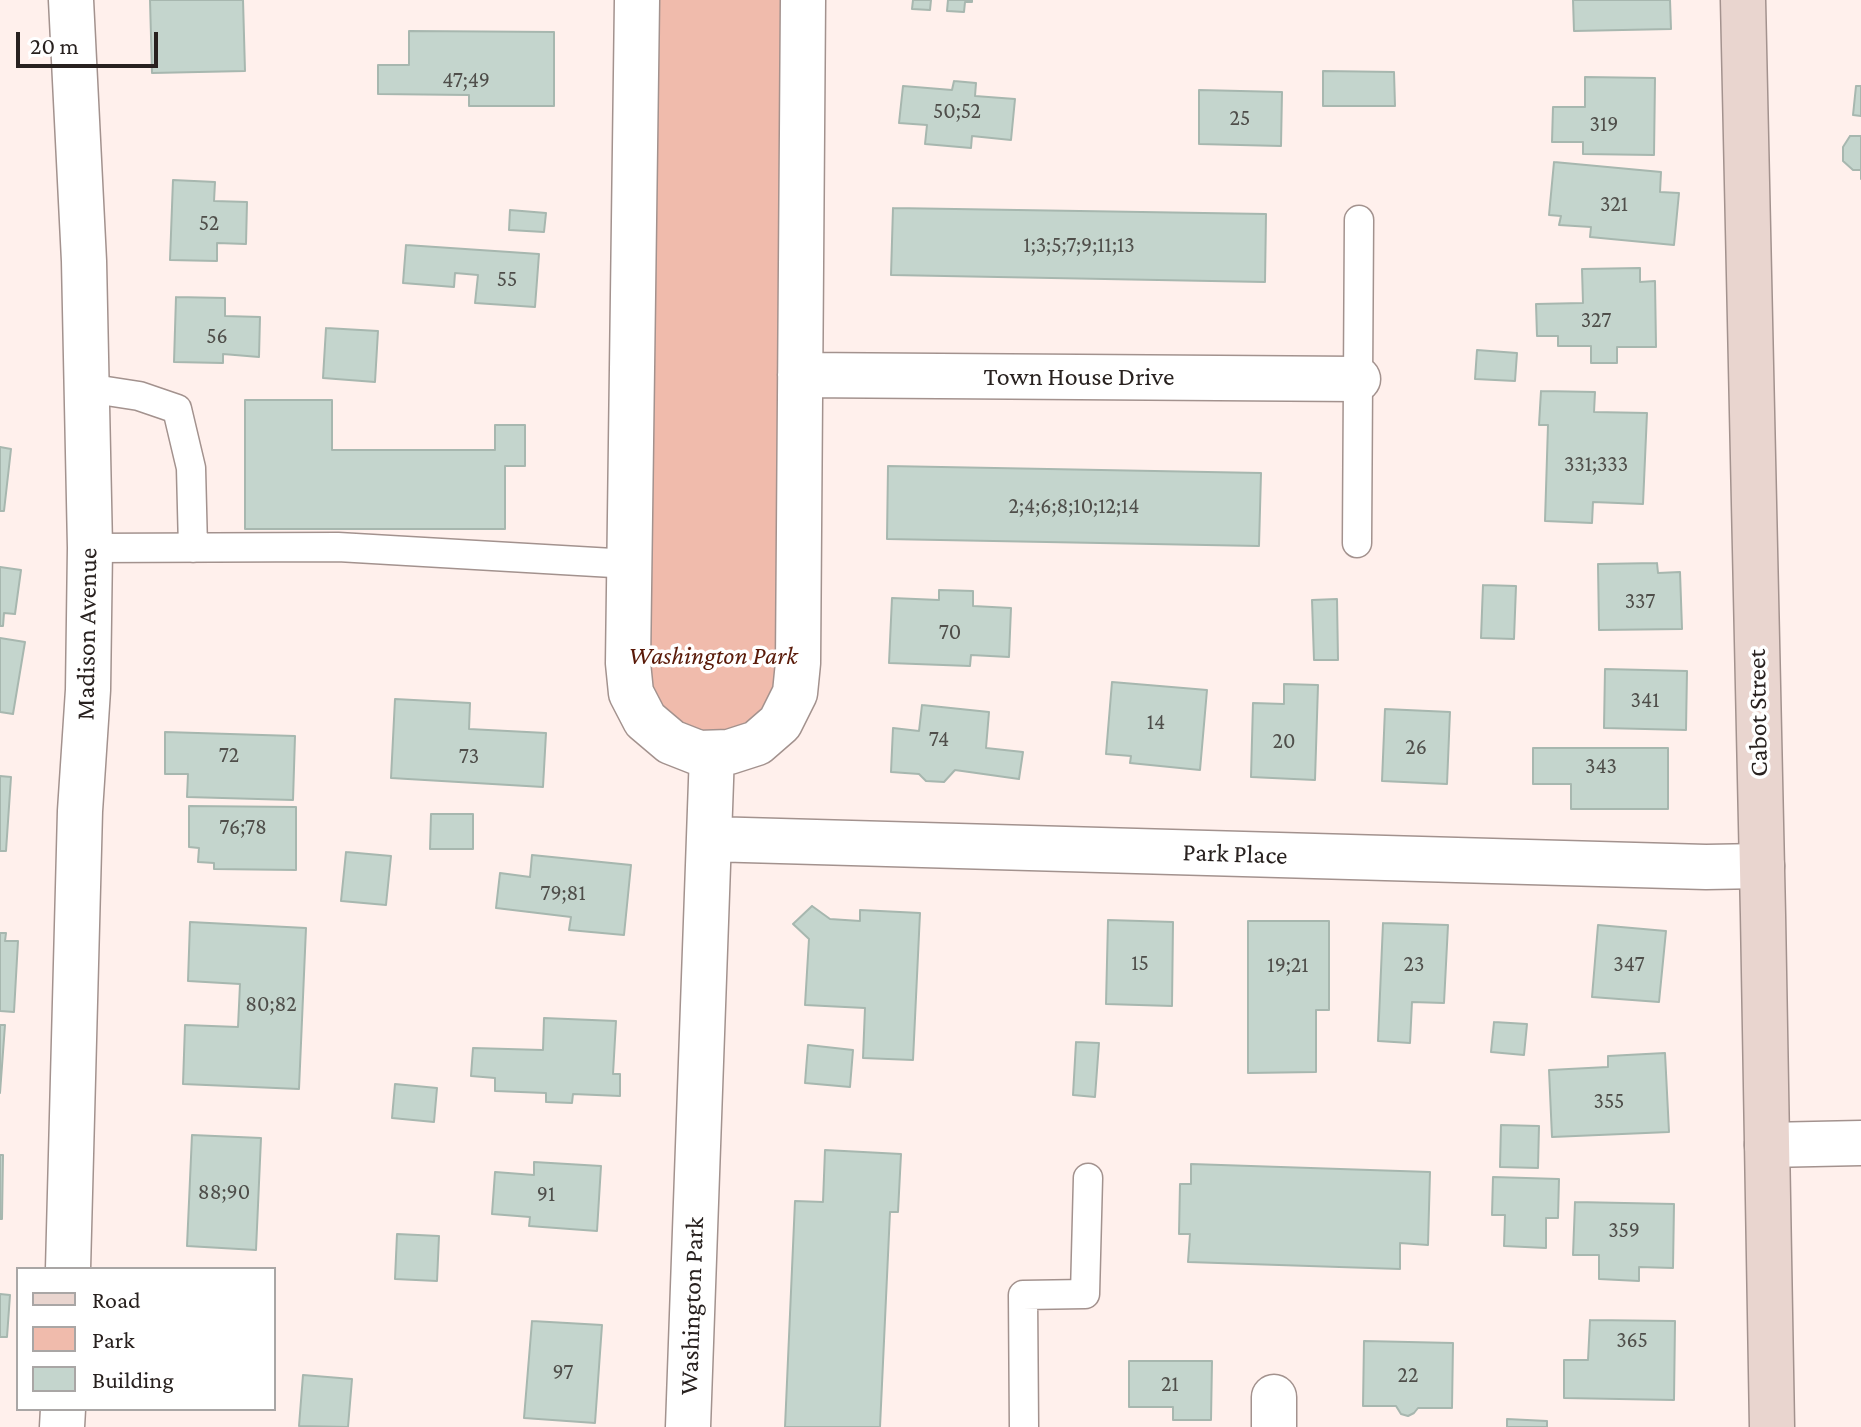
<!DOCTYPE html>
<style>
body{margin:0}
#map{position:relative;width:1861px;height:1427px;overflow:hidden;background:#fff0ec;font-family:"Crimson Pro",serif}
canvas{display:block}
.legend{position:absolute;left:16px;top:1267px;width:260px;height:144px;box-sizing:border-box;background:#fff;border:2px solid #a9a6a5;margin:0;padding:10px 14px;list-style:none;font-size:24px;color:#28211f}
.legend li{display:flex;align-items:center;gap:16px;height:40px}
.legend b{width:40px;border:2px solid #a9a6a5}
.scale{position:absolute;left:16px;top:32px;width:142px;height:36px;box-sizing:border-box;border:4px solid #28211f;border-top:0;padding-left:10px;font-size:24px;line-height:28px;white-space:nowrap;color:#28211f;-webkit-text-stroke:6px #fff;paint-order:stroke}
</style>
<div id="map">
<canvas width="1861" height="1427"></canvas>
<ul class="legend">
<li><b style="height:10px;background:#e9d5cf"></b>Road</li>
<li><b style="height:22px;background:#f0bbac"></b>Park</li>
<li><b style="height:22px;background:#c4d5cd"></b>Building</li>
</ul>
<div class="scale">20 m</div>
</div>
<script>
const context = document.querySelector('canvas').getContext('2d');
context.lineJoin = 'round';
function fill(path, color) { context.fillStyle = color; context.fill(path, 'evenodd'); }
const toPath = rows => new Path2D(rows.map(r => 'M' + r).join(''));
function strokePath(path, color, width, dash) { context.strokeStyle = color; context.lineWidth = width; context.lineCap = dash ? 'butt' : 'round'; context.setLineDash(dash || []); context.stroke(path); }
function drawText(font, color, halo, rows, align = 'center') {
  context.font = font + ' "Crimson Pro",serif'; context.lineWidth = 7; context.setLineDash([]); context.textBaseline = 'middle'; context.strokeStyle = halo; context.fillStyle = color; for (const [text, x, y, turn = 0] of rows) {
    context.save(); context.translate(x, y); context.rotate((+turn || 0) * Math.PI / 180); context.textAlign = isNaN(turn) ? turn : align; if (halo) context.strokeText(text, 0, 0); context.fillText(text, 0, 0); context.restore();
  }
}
fill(toPath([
 [637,0,803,0,798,663,757,743,645,720]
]), '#f0bbac');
const building = toPath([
 [150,0,243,0,245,71,152,73,150,0],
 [913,0,931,0,930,10,912,9,913,0],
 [948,0,972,0,972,2,965,2,964,12,947,11,948,0],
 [1573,0,1670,0,1671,29,1574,31,1573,0],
 [409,31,554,32,554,106,469,106,469,95,378,94,378,65,409,65,409,31],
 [1323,71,1394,72,1395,106,1323,106,1323,71],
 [1585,77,1655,78,1654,155,1583,154,1583,142,1552,142,1553,107,1585,107,1585,77],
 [954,81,976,83,975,96,1015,99,1011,140,972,136,971,148,925,144,927,125,899,123,903,86,952,90,954,81],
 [1856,86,1861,86,1861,116,1853,115,1856,86],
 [1199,90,1282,92,1281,146,1199,144,1199,90],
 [1850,136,1861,136,1861,179,1861,170,1853,170,1843,161,1843,147,1850,136],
 [1554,162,1661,172,1660,192,1679,193,1674,245,1590,237,1591,227,1559,225,1561,216,1549,215,1554,162],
 [173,180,215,182,214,201,247,202,246,244,217,243,217,261,170,260,173,180],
 [893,208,1266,214,1265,282,891,275,893,208],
 [510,210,546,213,544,232,509,230,510,210],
 [406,245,539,254,535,307,475,303,478,275,455,273,454,287,403,283,406,245],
 [1640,268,1640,282,1655,281,1656,347,1617,347,1617,363,1591,363,1591,346,1558,346,1558,336,1537,336,1536,304,1583,303,1582,269,1640,268],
 [176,297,225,298,225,316,260,317,259,357,223,354,223,363,174,362,176,297],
 [326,328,378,331,375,382,323,378,326,328],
 [1477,350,1517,353,1515,381,1475,379,1477,350],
 [1541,391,1595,392,1594,412,1647,413,1643,504,1593,502,1592,523,1545,521,1548,425,1539,425,1541,391],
 [245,400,332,400,332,450,495,450,495,425,525,425,525,466,505,466,505,529,245,529,245,400],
 [0,447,11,449,4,511,0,511,0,447],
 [888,466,1261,473,1259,546,887,539,888,466],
 [1657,563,1658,573,1680,572,1682,629,1599,630,1598,564,1657,563],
 [0,567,21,570,15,614,4,613,3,626,0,626,0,567],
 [1483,585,1516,586,1514,639,1481,638,1483,585],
 [939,590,973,591,973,606,1011,608,1009,657,971,655,970,666,889,663,892,598,939,600,939,590],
 [1337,599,1338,660,1314,660,1312,600,1337,599],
 [0,638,25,642,13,714,0,712,0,638],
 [1605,669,1687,671,1686,730,1604,728,1605,669],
 [1112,682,1207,690,1200,770,1130,763,1131,756,1106,754,1112,682],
 [1284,684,1318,685,1315,780,1251,777,1253,703,1284,704,1284,684],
 [395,699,470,703,469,729,546,733,543,787,391,778,395,699],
 [922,705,989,712,986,748,1023,752,1019,779,955,770,944,782,926,781,919,774,891,772,893,728,919,731,922,705],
 [1385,709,1450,712,1447,784,1382,781,1385,709],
 [165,732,295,736,293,800,187,797,188,774,165,774,165,732],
 [1533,748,1668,748,1668,809,1571,809,1571,784,1533,784,1533,748],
 [0,776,11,777,6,851,0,851,0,776],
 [189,806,296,807,296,870,214,869,214,863,198,862,199,848,189,847,189,806],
 [431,814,473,814,473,849,430,849,431,814],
 [346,852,391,856,386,905,341,901,346,852],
 [532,855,631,865,624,935,569,930,571,917,496,908,500,873,530,877,532,855],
 [812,906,830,919,860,921,860,910,920,913,913,1060,863,1058,865,1008,805,1005,809,939,793,924,812,906],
 [1108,920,1173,922,1172,1006,1106,1004,1108,920],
 [1248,921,1329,921,1329,1010,1316,1010,1316,1072,1248,1073,1248,921],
 [190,922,306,928,299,1089,183,1084,185,1025,238,1027,240,984,188,981,190,922],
 [1383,923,1448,925,1444,1003,1412,1002,1410,1043,1378,1041,1383,923],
 [1598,925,1666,931,1659,1002,1592,997,1598,925],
 [0,933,6,933,5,941,18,941,14,1012,0,1011,0,933],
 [544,1018,616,1021,613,1074,620,1074,620,1096,573,1094,572,1103,546,1102,546,1093,495,1091,495,1078,471,1076,473,1048,543,1050,544,1018],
 [1494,1022,1527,1024,1524,1055,1491,1052,1494,1022],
 [0,1025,5,1025,0,1093,0,1025],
 [1076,1042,1099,1043,1095,1097,1073,1095,1076,1042],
 [808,1045,853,1050,850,1087,805,1083,808,1045],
 [1665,1053,1669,1132,1552,1137,1549,1070,1608,1067,1608,1056,1665,1053],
 [395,1084,437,1088,434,1122,392,1118,395,1084],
 [1501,1125,1539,1126,1538,1168,1500,1167,1501,1125],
 [192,1135,261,1138,256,1250,187,1246,192,1135],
 [825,1150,901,1154,898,1212,890,1212,880,1427,785,1427,795,1201,823,1202,825,1150],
 [0,1155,3,1155,2,1219,0,1219,0,1155],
 [534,1162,601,1166,597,1231,529,1226,530,1217,492,1214,495,1172,534,1175,534,1162],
 [1191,1164,1430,1172,1428,1245,1400,1243,1400,1269,1188,1262,1190,1234,1179,1234,1180,1184,1191,1184,1191,1164],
 [1493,1177,1559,1179,1558,1218,1546,1218,1546,1248,1504,1246,1505,1215,1492,1215,1493,1177],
 [1575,1202,1674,1204,1673,1268,1639,1267,1639,1281,1599,1279,1599,1255,1573,1255,1575,1202],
 [397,1234,439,1236,437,1281,395,1279,397,1234],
 [0,1294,10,1295,7,1337,0,1337,0,1294],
 [1590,1320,1675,1321,1674,1400,1564,1398,1564,1360,1588,1360,1590,1320],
 [532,1321,602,1325,595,1423,524,1418,532,1321],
 [1364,1341,1453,1343,1452,1408,1418,1408,1414,1413,1408,1416,1401,1414,1396,1406,1363,1406,1364,1341],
 [1129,1361,1212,1361,1211,1420,1173,1420,1173,1407,1129,1407,1129,1361],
 [303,1375,352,1379,348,1427,299,1426,303,1375],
 [1507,1419,1547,1421,1547,1427,1507,1427,1507,1419]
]);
fill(building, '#c4d5cd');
strokePath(building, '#a7b7af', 2);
const lane = toPath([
 [87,388,139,396,177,409,191,468,193,548],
 [1357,543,1359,220],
 [90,548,338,547,630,564],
 [1024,1427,1023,1295,1085,1294,1088,1178]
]);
const street = toPath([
 [637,0,628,663,631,693,645,720,671,742,699,753,729,752,757,743,780,723,795,693,798,663,803,0],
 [800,375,1358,379],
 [709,839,1706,867,1762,866],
 [1767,1145,1861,1143],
 [68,1269,80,811,88,690,90,548,84,261,71,0],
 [1274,1397,1274,1427],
 [62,1427,63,1409],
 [688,1427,712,753]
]);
const secondary = toPath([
 [1743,0,1763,915,1772,1427]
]);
strokePath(lane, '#a3928e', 31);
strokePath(street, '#a3928e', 47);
strokePath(secondary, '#a3928e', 47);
strokePath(lane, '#fff', 28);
strokePath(street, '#fff', 44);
strokePath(secondary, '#e9d5cf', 44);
drawText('22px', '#4f4e4a', null, [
 ["47;49",466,80],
 ["50;52",957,111],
 ["25",1240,118],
 ["319",1604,124],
 ["321",1614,204],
 ["52",209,223],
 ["1;3;5;7;9;11;13",1079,245],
 ["55",507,279],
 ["327",1596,320],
 ["56",217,336],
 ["331;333",1596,464],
 ["2;4;6;8;10;12;14",1074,506],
 ["337",1640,601],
 ["70",950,632],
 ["341",1645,700],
 ["14",1156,722],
 ["74",939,739],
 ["20",1284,741],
 ["26",1416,747],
 ["72",229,755],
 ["73",469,756],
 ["343",1601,766],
 ["76;78",243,827],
 ["79;81",563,893],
 ["15",1140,963],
 ["23",1414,964],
 ["347",1629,964],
 ["19;21",1288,965],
 ["80;82",271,1004],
 ["355",1609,1101],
 ["88;90",224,1192],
 ["91",546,1194],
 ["359",1624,1230],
 ["365",1632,1340],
 ["97",563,1372],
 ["22",1408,1375],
 ["21",1170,1384]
]);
drawText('26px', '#28211f', '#fff', [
 ["Town House Drive",1079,377],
 ["Madison Avenue",87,634,-89],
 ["Cabot Street",1758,713,-91],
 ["Park Place",1235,854,2],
 ["Washington Park",692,1306,-88]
]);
drawText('italic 26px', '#5a1a09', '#fff', [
 ["Washington Park",713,656]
]);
</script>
